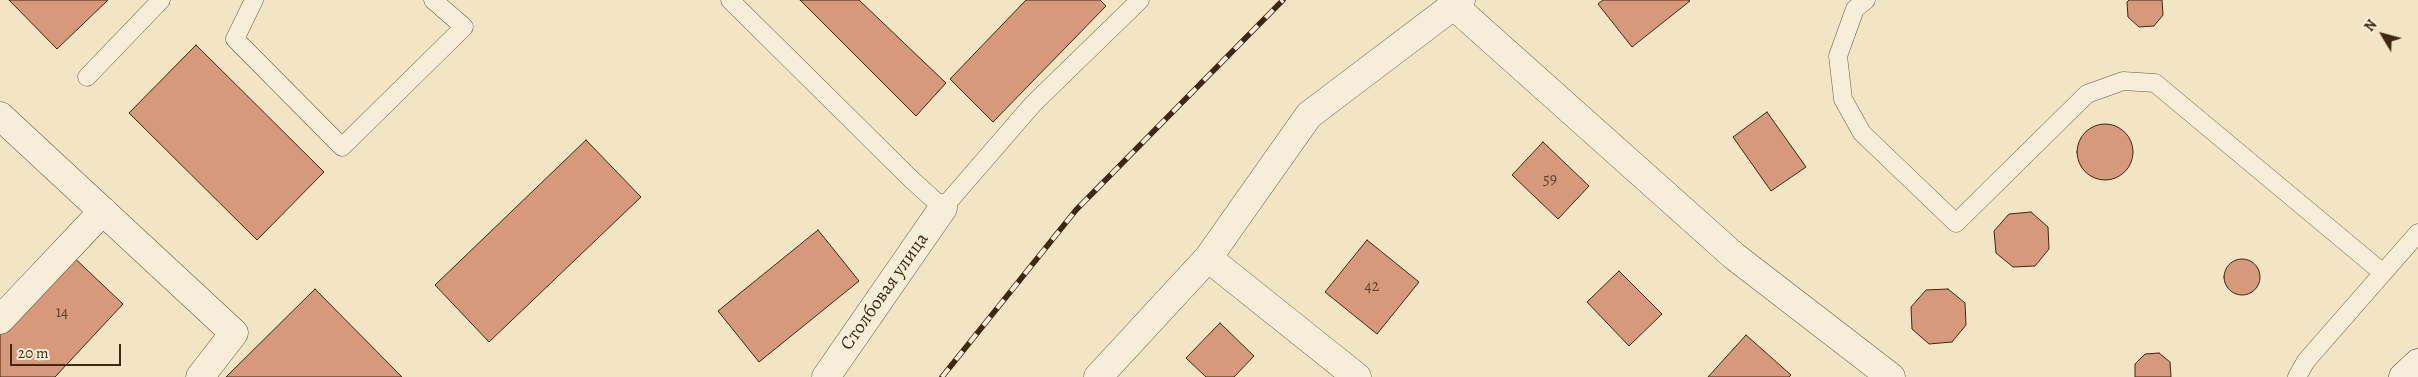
<!DOCTYPE html>
<meta charset="utf-8">
<style>
body{margin:0}
#map{position:relative;width:2418px;height:377px;overflow:hidden;background:#f2e5c4;font-family:Alegreya,serif}
canvas{display:block}
.north{position:absolute;left:2358px;top:10px;width:50px;height:50px;-webkit-text-stroke:4px #f7eed9;paint-order:stroke;rotate:307deg;font-size:14px;font-weight:700;line-height:20px;text-align:center;color:#3f2811}
.north::after{content:'';display:block;margin:auto;width:18px;height:22px;background:#3f2811;clip-path:polygon(50% 0,100% 100%,50% 72%,0 100%)}
.scale{position:absolute;left:10px;top:344px;width:111px;height:22px;box-sizing:border-box;border:2px solid #3f2811;border-top:0;padding-left:6px;font-size:15px;line-height:18px;white-space:nowrap;color:#3f2811;-webkit-text-stroke:4px #f7eed9;paint-order:stroke}
</style>
<div id="map">
<canvas width="2418" height="377"></canvas>
<div class="north">N</div>
<div class="scale">20 m</div>
</div>
<script>
const context = document.querySelector('canvas').getContext('2d');
context.lineJoin = 'round';
function fill(path, color) { context.fillStyle = color; context.fill(path, 'evenodd'); }
const toPath = rows => new Path2D(rows.map(r => 'M' + r).join(''));
function strokePath(path, color, width, dash) { context.strokeStyle = color; context.lineWidth = width; context.lineCap = dash ? 'butt' : 'round'; context.setLineDash(dash || []); context.stroke(path); }
function drawText(font, color, halo, rows, align = 'center') {
  context.font = font + ' Alegreya,serif'; context.lineWidth = 4; context.setLineDash([]); context.textBaseline = 'middle'; context.strokeStyle = halo; context.fillStyle = color; for (const [text, x, y, turn = 0] of rows) {
    context.save(); context.translate(x, y); context.rotate((+turn || 0) * Math.PI / 180); context.textAlign = isNaN(turn) ? turn : align; if (halo) context.strokeText(text, 0, 0); context.fillText(text, 0, 0); context.restore();
  }
}
const building = toPath([
 [9,0,108,0,57,49,9,0],
 [800,0,859,0,946,83,916,116,800,0],
 [1026,0,1100,0,1106,6,993,122,950,79,1026,0],
 [1603,0,1688,0,1690,1,1632,47,1598,4,1603,0],
 [2129,0,2162,0,2163,15,2154,26,2139,27,2128,17,2127,2,2129,0],
 [196,45,324,172,257,240,129,113,196,45],
 [1767,112,1806,167,1771,191,1733,137,1767,112],
 '2077 152a28 28 0 1 1 56 0a28 28 0 1 1-56 0Z',
 [586,140,641,197,489,342,435,285,586,140],
 [1543,142,1589,186,1558,219,1512,175,1543,142],
 [2031,212,2048,227,2049,249,2035,266,2013,267,1996,253,1994,231,2009,214,2031,212],
 [818,230,859,281,759,362,718,311,818,230],
 [1367,240,1419,282,1377,334,1325,292,1367,240],
 [67,251,123,304,55,377,0,377,0,322,67,251],
 '2224 277a18 18 0 1 1 36 0a18 18 0 1 1-36 0Z',
 [1619,271,1662,314,1629,346,1587,302,1619,271],
 [315,289,402,377,226,377,315,289],
 [1948,289,1965,303,1966,325,1952,342,1929,344,1912,329,1911,307,1926,290,1948,289],
 [1220,323,1254,356,1234,377,1206,377,1186,358,1220,323],
 [1746,335,1791,375,1789,377,1708,377,1746,335],
 [2159,353,2170,362,2171,377,2135,377,2135,364,2145,354,2159,353]
]);
fill(building, '#d7997c');
strokePath(building, '#3f2811', 1);
const lane = toPath([
 [254,0,235,39,342,147,464,27,433,0],
 [730,0,912,180,943,208,1033,104,1140,0],
 [1866,0,1855,9,1838,56,1843,99,1862,133,1956,223,2087,94,2123,81,2155,83,2383,273],
 [87,77,161,0],
 [2297,377,2306,361,2418,233]
]);
const street = toPath([
 [1454,6,1734,256,1891,377],
 [0,116,234,333,200,377],
 [1208,258,1357,377],
 [0,320,103,211],
 [826,377,943,208],
 [1098,377,1208,258,1309,115,1461,0]
]);
const secondary = toPath([
 [2403,377,2418,363]
]);
strokePath(lane, '#6c573e', 19);
strokePath(street, '#6c573e', 29);
strokePath(secondary, '#3f2811', 29);
strokePath(lane, '#f7eed9', 18);
strokePath(street, '#f7eed9', 28);
strokePath(secondary, '#f7eed9', 28);
const rail = toPath([
 [942,377,1076,210,1283,0]
]);
strokePath(rail, '#3f2811', 5.5);
strokePath(rail, '#f7eed9', 4, [11]);
drawText('16px', '#65442c', null, [
 ["59",1550,180],
 ["42",1372,287],
 ["14",62,313]
]);
drawText('19px', '#3f2811', '#f7eed9', [
 ["Столбовая улица",885,292,-55]
]);
</script>
